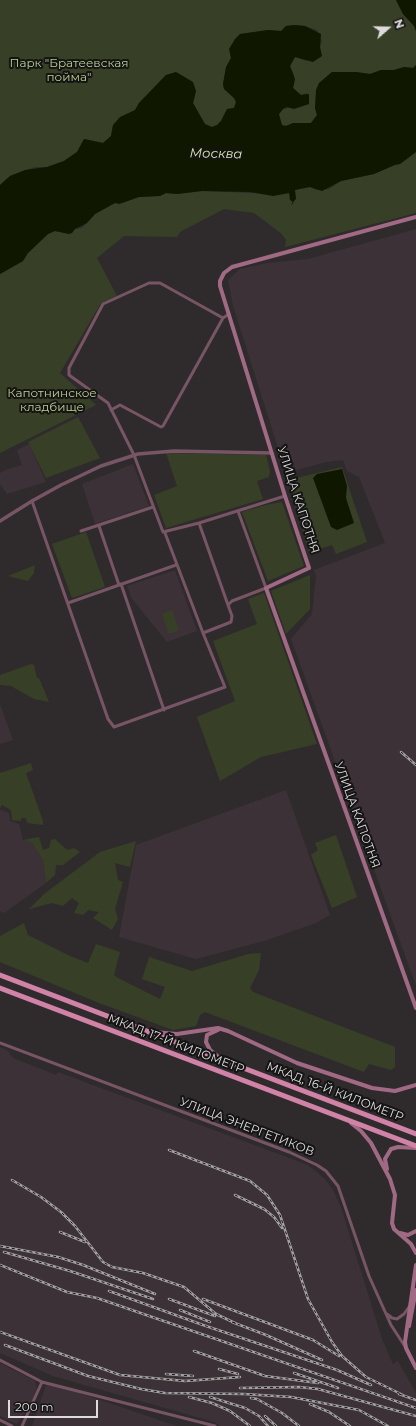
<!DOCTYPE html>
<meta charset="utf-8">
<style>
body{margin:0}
#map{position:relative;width:416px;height:1426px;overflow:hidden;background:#2f2b2c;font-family:Montserrat,sans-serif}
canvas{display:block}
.north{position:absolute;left:368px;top:8px;width:40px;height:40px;-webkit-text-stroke:3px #151414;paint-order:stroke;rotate:70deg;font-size:11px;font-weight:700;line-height:16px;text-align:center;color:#dedbdc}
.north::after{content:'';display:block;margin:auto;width:14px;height:18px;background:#dedbdc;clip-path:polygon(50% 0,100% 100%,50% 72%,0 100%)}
.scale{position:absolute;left:8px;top:1400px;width:90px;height:18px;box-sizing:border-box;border:2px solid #dedbdc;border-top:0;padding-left:5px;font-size:12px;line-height:14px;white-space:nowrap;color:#dedbdc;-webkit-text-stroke:3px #151414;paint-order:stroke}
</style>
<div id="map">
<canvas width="416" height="1426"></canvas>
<div class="north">N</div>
<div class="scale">200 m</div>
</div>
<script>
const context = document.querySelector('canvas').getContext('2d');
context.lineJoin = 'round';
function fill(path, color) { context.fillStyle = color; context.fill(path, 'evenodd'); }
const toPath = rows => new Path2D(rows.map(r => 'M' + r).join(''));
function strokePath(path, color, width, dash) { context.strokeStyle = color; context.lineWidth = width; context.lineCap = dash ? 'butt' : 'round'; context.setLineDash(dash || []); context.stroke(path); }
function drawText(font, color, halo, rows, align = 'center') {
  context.font = font + ' Montserrat,sans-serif'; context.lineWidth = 4; context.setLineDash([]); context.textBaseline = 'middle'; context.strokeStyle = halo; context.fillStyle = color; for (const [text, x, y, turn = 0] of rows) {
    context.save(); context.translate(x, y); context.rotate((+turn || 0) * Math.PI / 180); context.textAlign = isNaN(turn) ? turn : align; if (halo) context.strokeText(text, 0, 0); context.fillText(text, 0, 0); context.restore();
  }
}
fill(toPath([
 [416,229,416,986,291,639,312,614,316,576,314,570,385,543,359,477,347,471,343,460,326,462,286,473,233,306,228,280,240,269,267,263,308,259],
 [29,444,46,482,7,494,0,484,0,473,5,470,22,465,17,450],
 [133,464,149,506,95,524,82,484],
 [175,570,197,631,167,642,132,599,127,586],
 [0,704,13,740,0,744],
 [286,790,330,915,316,923,264,941,196,959,119,937,136,845],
 [0,810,9,813,10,821,19,824,23,840,32,843,43,860,46,883,4,913,0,911],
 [0,1047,7,1050,13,1058,46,1071,56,1075,58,1072,308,1165,325,1179,332,1188,341,1207,382,1339,393,1364,398,1361,416,1393,416,1426,220,1426,214,1422,53,1376,0,1353],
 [0,1363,35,1381,37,1387,32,1402,17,1424,0,1416],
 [47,1382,177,1426,32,1426]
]), '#3c3136');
fill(toPath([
 [0,0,396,0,403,14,414,26,416,31,416,65,413,68,404,67,394,70,381,70,370,74,356,72,332,72,319,83,316,97,315,108,317,115,311,123,293,123,286,126,282,125,279,120,279,114,283,109,309,104,307,93,301,95,293,88,294,75,290,66,295,57,307,61,320,47,322,41,317,30,305,26,295,25,286,26,281,31,268,30,240,34,230,54,231,58,226,67,223,84,224,89,234,98,236,102,234,108,227,109,221,121,217,125,212,127,205,125,193,103,196,91,193,83,176,72,166,75,139,103,135,110,113,125,111,136,103,143,84,139,77,152,64,161,47,167,35,167,10,176,0,185],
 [416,152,416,213,285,247,286,240,282,234,254,213,224,209,180,232,177,237,124,236,97,258,117,296,101,303,60,373,96,405,0,453,0,274,23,261,28,253,48,234,55,231,69,234,75,229,82,228,95,214,115,203,123,203,139,197,160,196,166,193,177,194,202,191,277,194,289,193,294,190,310,187,316,190,329,189,341,181,374,174,395,164,400,164],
 [78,417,100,458,46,478,28,442],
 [166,453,266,455,270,471,269,477,257,481,263,499,166,528,154,495,177,486],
 [342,467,367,542,336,554,332,545,309,552,288,480],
 [282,502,304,566,268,581,242,512,266,505],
 [86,532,105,587,72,598,52,544],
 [35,565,34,573,28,581,8,576],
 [310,575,310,609,286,634,271,591],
 [264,593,317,744,261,757,220,781,197,717,235,701,213,641,257,624,248,599],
 [172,610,179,630,169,634,162,614],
 [31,664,34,665,37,678,39,678,49,702,34,699,11,686,0,685,0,675],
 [31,763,33,770,26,773,43,821,43,825,27,823,26,818,22,818,20,821,12,820,11,810,2,805,0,808,0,773],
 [336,835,357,897,332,908,311,855,318,850,315,843],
 [39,837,43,850,49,848,51,840,55,839,67,850,74,848,80,852,63,865,56,865,55,875,46,883,43,860,32,843,23,840],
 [136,841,130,867,115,863,118,880,123,882,115,909,118,919,112,930,93,918,99,912,88,910,83,915,74,913,79,903,72,898,63,906,52,903,29,909,44,894,100,852],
 [24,923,28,935,70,956,88,963,96,944,120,952,114,975,118,978,160,999,165,987,142,979,149,957,192,971,248,954,261,953,259,970,250,988,253,992,395,1047,395,1067,391,1070,369,1064,364,1072,205,1012,200,1015,196,1026,173,1030,99,1003,0,962,0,936]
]), '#374026');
fill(toPath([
 [396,0,416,0,416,31,414,26,403,14],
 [295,25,305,26,321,34,320,47,322,56,313,62,295,57,290,66,295,79,293,88,301,95,309,94,309,104,294,109,287,107,283,109,279,114,282,125,286,126,293,123,311,123,317,115,315,108,316,90,319,83,332,72,356,72,370,74,381,70,394,70,404,67,413,68,416,65,416,152,400,164,395,165,374,174,341,181,322,191,310,187,295,190,296,199,293,202,290,200,289,193,273,196,250,192,202,191,177,194,166,193,160,196,139,197,119,204,115,203,95,214,87,223,75,229,72,233,69,234,55,231,48,234,28,253,23,261,0,274,0,185,10,176,25,170,47,167,64,161,77,152,84,139,103,143,111,136,113,125,120,117,135,110,139,103,166,75,176,72,193,82,196,91,193,103,205,124,212,127,217,125,221,121,227,109,234,108,236,102,234,98,224,89,223,84,226,67,231,58,229,49,235,39,240,34,268,30,281,31,286,26],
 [342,469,347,486,346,498,354,523,337,530,331,527,313,478,317,474]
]), '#0f1700');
strokePath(toPath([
 [292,204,293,202]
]), '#0f1700', 1);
strokePath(toPath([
 [229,314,223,318,160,283,149,283,103,304,69,368,69,375,108,403,134,455,163,532,199,523,285,496],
 [111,410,120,405,161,427,163,426,223,318],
 [32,501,108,719,114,727,225,687,203,633,231,622,232,616,228,605,232,601,266,588,238,511],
 [199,523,228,605],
 [99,526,119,585],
 [81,531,153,507],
 [165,533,203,633],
 [121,584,164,710],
 [68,603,176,565],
 [0,1043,289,1152,317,1165,326,1171,338,1186,369,1276,391,1325,406,1348],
 [387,1314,392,1318,397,1319,404,1314,409,1307],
 [0,1360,42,1382,215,1426],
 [0,1420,12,1426],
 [22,1426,42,1382]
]), '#775564', 3);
strokePath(toPath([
 [0,521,32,501,61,485,101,466,138,454,174,451,272,453]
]), '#775564', 3.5);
strokePath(toPath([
 [416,217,232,267,224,273,220,281,220,286,285,496,309,568,266,588,416,1008],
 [218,1030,207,1035,206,1042,210,1050,220,1058],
 [154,1032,177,1034,218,1028,228,1031,297,1063,372,1088,395,1091,416,1085],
 [351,1123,361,1131,371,1143,390,1179,395,1195,392,1223,394,1229,411,1244,416,1253],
 [387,1169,385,1159,391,1149,398,1147,416,1148],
 [400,1233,408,1235,416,1231],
 [416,1265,405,1342,406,1348,416,1368],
 [409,1326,416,1290]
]), '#a16a84', 4);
strokePath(toPath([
 [0,975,416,1134],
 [0,988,416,1146]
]), '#d082a7', 5);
const rail = toPath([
 [401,752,416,765],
 [169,1150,250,1181,267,1195,280,1215,308,1299,332,1342,342,1356,366,1377,403,1395],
 [12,1180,41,1197,61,1212,75,1226,103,1262,112,1267,143,1273,184,1287,216,1314,237,1324],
 [235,1195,264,1209,274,1217,282,1228],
 [60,1232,85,1242],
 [0,1246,58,1257,83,1265,155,1294],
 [4,1252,70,1271,153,1299],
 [0,1265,67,1292,97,1298,416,1408],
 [109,1291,203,1325,337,1370,371,1385],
 [169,1299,215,1316],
 [203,1299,313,1340,339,1356],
 [180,1310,210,1322],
 [232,1322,266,1335,322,1360],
 [0,1332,120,1375,185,1381,240,1377],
 [5,1345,88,1376,141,1389,165,1393,244,1394,291,1397,359,1410,388,1426],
 [194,1351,265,1376,318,1383],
 [219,1369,238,1374],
 [294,1373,338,1388],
 [166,1374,193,1376],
 [240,1388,299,1387,318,1389,416,1416],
 [399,1394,416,1400],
 [189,1397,212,1403,230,1411,250,1426],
 [210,1397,245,1408,259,1416,268,1426],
 [251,1398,257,1399,282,1413,299,1426],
 [310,1404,329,1412,350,1426],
 [265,1416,276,1426]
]);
strokePath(rail, '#a3a0a1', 2.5);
strokePath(rail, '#151414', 1, [3]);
drawText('12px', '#bace91', '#151414', [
 ["Парк \"Братеевская",69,63],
 ["пойма\"",69,77],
 ["Капотнинское",52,393],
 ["кладбище",52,407]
]);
drawText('12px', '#dedbdc', '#151414', [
 ["УЛИЦА КАПОТНЯ",298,500,72],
 ["УЛИЦА КАПОТНЯ",357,815,70],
 ["МКАД, 17-Й КИЛОМЕТР",176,1044,21],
 ["МКАД, 16-Й КИЛОМЕТР",335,1092,21],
 ["УЛИЦА ЭНЕРГЕТИКОВ",247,1127,21]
]);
drawText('italic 13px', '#d5e9ac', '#151414', [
 ["Москва",216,154,1]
]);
</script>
